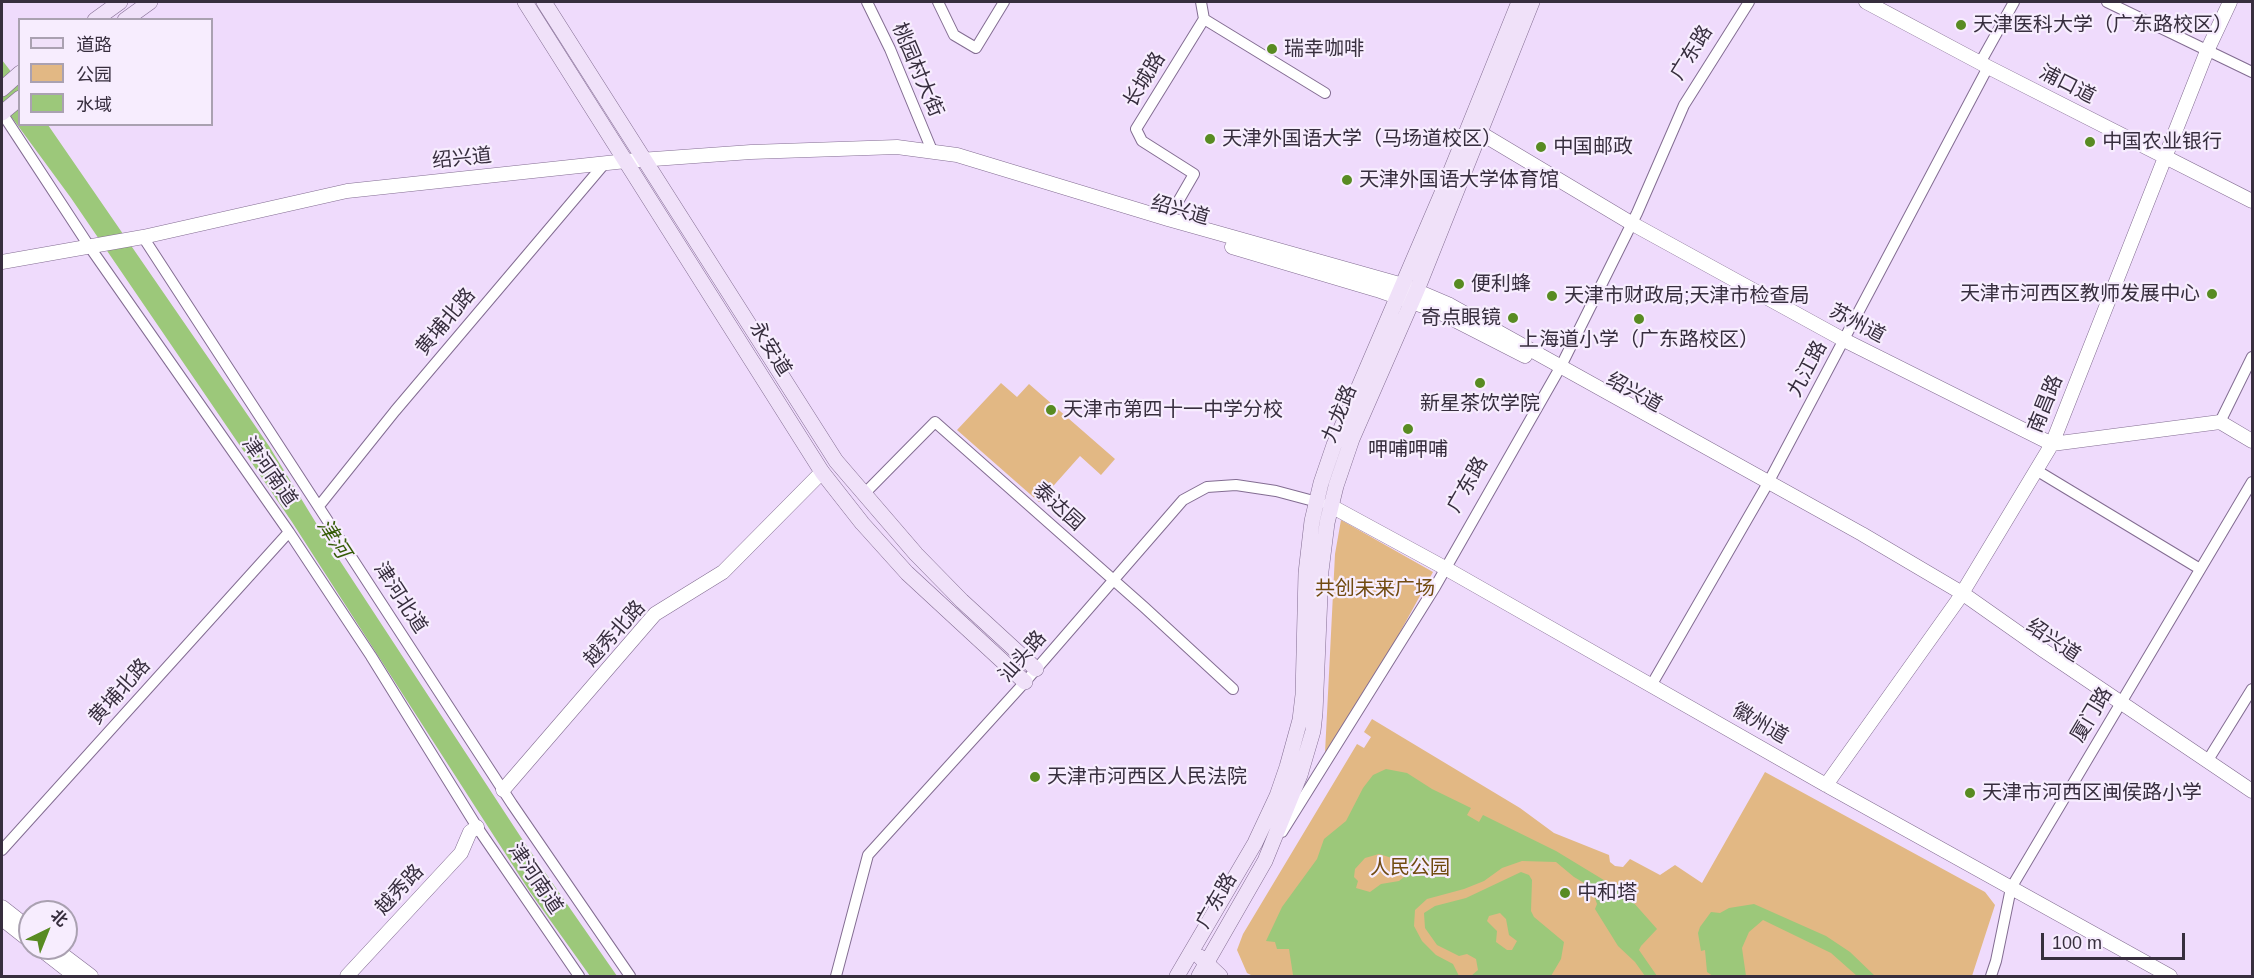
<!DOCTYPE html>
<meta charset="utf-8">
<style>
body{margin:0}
#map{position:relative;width:2254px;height:978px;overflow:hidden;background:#efdbfc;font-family:Arial,"Noto Sans SC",sans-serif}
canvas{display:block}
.frame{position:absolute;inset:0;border:3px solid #372e3e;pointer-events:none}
.legend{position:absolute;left:18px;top:18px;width:195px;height:108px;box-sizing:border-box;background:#f7edfe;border:2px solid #aaa1b1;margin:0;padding:8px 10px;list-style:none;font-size:18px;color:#372e3e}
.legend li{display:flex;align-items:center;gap:12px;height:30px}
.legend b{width:30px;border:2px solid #aaa1b1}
.north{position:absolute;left:18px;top:900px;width:60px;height:60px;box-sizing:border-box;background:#f7edfe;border:2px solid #aaa1b1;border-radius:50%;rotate:43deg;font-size:16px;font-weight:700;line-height:24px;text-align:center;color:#372e3e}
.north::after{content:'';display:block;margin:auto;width:21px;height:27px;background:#588b22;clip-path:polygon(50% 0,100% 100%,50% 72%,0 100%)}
.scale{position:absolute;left:2041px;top:933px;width:144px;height:27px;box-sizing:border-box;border:3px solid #372e3e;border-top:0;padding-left:8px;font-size:18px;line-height:21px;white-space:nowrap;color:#372e3e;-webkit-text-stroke:4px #f7edfe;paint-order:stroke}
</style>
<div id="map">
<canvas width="2254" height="978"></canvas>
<div class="frame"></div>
<ul class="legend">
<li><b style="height:8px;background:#f0e1f9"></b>道路</li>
<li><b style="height:16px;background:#e2b884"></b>公园</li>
<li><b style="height:16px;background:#9cc87a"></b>水域</li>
</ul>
<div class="north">北</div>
<div class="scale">100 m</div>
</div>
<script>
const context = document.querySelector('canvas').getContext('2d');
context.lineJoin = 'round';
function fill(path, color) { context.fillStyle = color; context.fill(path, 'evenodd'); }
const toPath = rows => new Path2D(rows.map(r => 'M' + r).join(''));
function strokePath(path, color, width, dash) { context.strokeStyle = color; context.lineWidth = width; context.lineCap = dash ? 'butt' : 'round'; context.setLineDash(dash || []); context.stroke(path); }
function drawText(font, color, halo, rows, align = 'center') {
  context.font = font + ' Arial,"Noto Sans SC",sans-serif'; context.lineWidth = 4.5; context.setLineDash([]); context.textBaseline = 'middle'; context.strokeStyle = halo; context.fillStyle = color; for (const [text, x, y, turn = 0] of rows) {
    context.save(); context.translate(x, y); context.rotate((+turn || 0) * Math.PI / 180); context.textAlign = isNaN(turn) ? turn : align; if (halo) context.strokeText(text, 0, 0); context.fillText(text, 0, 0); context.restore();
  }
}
fill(toPath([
 [1001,383,1017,397,1029,384,1115,459,1101,475,1080,456,1039,502,957,430],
 [1341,520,1433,572,1370,687,1325,753,1335,554],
 [1372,719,1520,808,1554,833,1609,855,1610,862,1615,866,1623,867,1630,859,1660,875,1675,865,1702,883,1765,772,1985,892,1995,905,1972,976,1253,976,1247,973,1237,950,1243,934,1357,744,1364,748,1371,737,1364,732]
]), '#e2b884');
fill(toPath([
 [2,60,19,82,20,124,48,125,269,446,327,541,526,845,617,976,590,976,530,892,292,522,71,198,2,104],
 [1386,769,1407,773,1432,789,1471,808,1467,815,1479,822,1483,815,1556,851,1612,885,1633,902,1657,929,1641,946,1639,950,1657,976,1645,976,1635,962,1618,946,1595,909,1597,904,1591,887,1574,877,1556,862,1522,861,1502,868,1484,881,1464,889,1427,899,1415,910,1414,926,1422,941,1436,955,1453,964,1459,976,1291,976,1293,975,1289,949,1277,949,1275,942,1266,941,1282,907,1317,859,1324,839,1346,821,1363,788,1373,775],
 [1379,854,1395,859,1403,864,1405,871,1404,877,1399,881,1381,884,1370,892,1356,888,1358,881,1354,877,1355,869,1365,858],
 [1521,872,1529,875,1532,880,1531,911,1534,917,1564,942,1561,959,1551,976,1471,976,1478,970,1476,959,1467,954,1459,956,1437,945,1425,928,1424,913,1435,906,1466,898],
 [1500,913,1506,919,1509,935,1517,941,1512,950,1507,950,1496,942,1497,931,1487,921,1489,916],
 [1754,904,1826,936,1850,952,1875,976,1857,976,1831,953,1763,920,1749,932,1742,948,1746,976,1713,976,1707,972,1705,950,1701,951,1698,933,1700,927,1711,912,1720,913,1729,908]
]), '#9cc87a');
const minor = toPath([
 [867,2,890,49,933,153],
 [938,2,954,35,976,48,1004,2],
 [2107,2,2252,72],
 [1204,19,1325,93],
 [1980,63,2014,2],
 [2,113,89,246,289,532,371,656,477,827,579,976],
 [1168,219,1194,174,1142,141,1136,129,1204,19,1201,2],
 [143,237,512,804,630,976],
 [2220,422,2252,357],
 [2036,470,2200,569],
 [863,495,935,422,1144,607,1233,689],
 [319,506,395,411,605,163],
 [1652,684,1768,483,1988,67],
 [2208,760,2252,689],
 [1282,832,1435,587,1561,366,1637,213,1684,105,1749,2],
 [2,850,289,532],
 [836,976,868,855,1025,682,1183,500,1207,487,1236,485,1276,491,1321,503],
 [1991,976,1996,961,2011,888,2252,482]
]);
const tertiary = toPath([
 [1866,2,1988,67,2252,201],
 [1472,128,1631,223,1844,340,2052,444,2220,422,2252,441],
 [1232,247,1377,290,1437,311,1525,356],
 [2,262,143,237,347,191,626,161,751,152,897,147,957,155,1168,219,1403,285,1450,305,1862,534,1962,593,2043,650,2252,791],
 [1331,506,1445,568,1826,785,2170,976],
 [1826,785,1958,600,2052,444,2207,51,2230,2],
 [503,790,655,614,723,572,822,472],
 [2,907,30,929],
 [2,919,30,941],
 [39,948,75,976],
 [54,948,91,976],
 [347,976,461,853,470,832,477,827]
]);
const secondary = toPath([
 [525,2,822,472,862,523,907,573,1025,682],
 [544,2,836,461,916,554,962,601,1036,669],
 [95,20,120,2],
 [125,20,150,2],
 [2,89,20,73],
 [2,113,20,98],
 [1200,957,1220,976],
 [1177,976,1255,843,1277,796,1287,767,1300,720,1303,695,1306,573,1312,521,1321,483,1334,445,1442,193,1519,2],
 [1199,976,1265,861,1300,775,1313,731,1315,713,1321,571,1327,523,1336,486,1352,439,1417,290,1532,2]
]);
strokePath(minor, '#836d92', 12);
strokePath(tertiary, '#836d92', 15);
strokePath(secondary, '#836d92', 16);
strokePath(minor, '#fff', 10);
strokePath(tertiary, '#fff', 14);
strokePath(secondary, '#f0e1f9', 15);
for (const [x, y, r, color] of [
 [1961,25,6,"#588b22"],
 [1272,49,6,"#588b22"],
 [1210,139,6,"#588b22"],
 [2090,142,6,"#588b22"],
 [1541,147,6,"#588b22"],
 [1347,180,6,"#588b22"],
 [1459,284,6,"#588b22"],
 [2212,294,6,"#588b22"],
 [1552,296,6,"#588b22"],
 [1513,318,6,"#588b22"],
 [1639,319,6,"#588b22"],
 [1480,383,6,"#588b22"],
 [1051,410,6,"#588b22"],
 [1408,429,6,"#588b22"],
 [1035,777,6,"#588b22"],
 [1970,793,6,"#588b22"],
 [1565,893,6,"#588b22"]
]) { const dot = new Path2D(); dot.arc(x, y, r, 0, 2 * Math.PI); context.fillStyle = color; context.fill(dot); strokePath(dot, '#f7edfe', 2); }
drawText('20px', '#372e3e', '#f7edfe', [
 ["天津医科大学（广东路校区）",1973,25],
 ["瑞幸咖啡",1284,49],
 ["天津外国语大学（马场道校区）",1222,139],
 ["中国农业银行",2102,142],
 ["中国邮政",1553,147],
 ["天津外国语大学体育馆",1359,180],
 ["便利蜂",1471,284],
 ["天津市河西区教师发展中心",2200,294,"right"],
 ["天津市财政局;天津市检查局",1564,296],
 ["奇点眼镜",1501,318,"right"],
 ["上海道小学（广东路校区）",1639,340,"center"],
 ["新星茶饮学院",1480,404,"center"],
 ["天津市第四十一中学分校",1063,410],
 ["呷哺呷哺",1408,450,"center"],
 ["天津市河西区人民法院",1047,777],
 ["天津市河西区闽侯路小学",1982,793],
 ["中和塔",1577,893]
], 'left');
drawText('20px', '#372e3e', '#f7edfe', [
 ["广东路",1692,53,-58],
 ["桃园村大街",917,70,67],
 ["长城路",1145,80,-59],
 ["浦口道",2067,85,27],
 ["绍兴道",462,159,-6],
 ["绍兴道",1180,211,16],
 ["黄埔北路",446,322,-50],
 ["苏州道",1857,324,28],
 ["永安道",770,349,58],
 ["九江路",1808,369,-62],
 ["绍兴道",1634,393,29],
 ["南昌路",2046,404,-68],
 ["九龙路",1340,414,-68],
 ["津河南道",269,472,55],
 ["广东路",1468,485,-60],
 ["泰达园",1058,507,42],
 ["津河北道",400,598,57],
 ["越秀北路",615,634,-48],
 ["绍兴道",2053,641,34],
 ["汕头路",1023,657,-49],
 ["黄埔北路",120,692,-48],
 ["厦门路",2092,715,-59],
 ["徽州道",1760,724,30],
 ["津河南道",535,879,56],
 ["越秀路",400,890,-47],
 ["广东路",1217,901,-60]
]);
drawText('20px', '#714b11', '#f7edfe', [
 ["共创未来广场",1375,589],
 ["人民公园",1410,868]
]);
drawText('italic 21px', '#365c07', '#f7edfe', [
 ["津河",333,539,57]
]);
</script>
